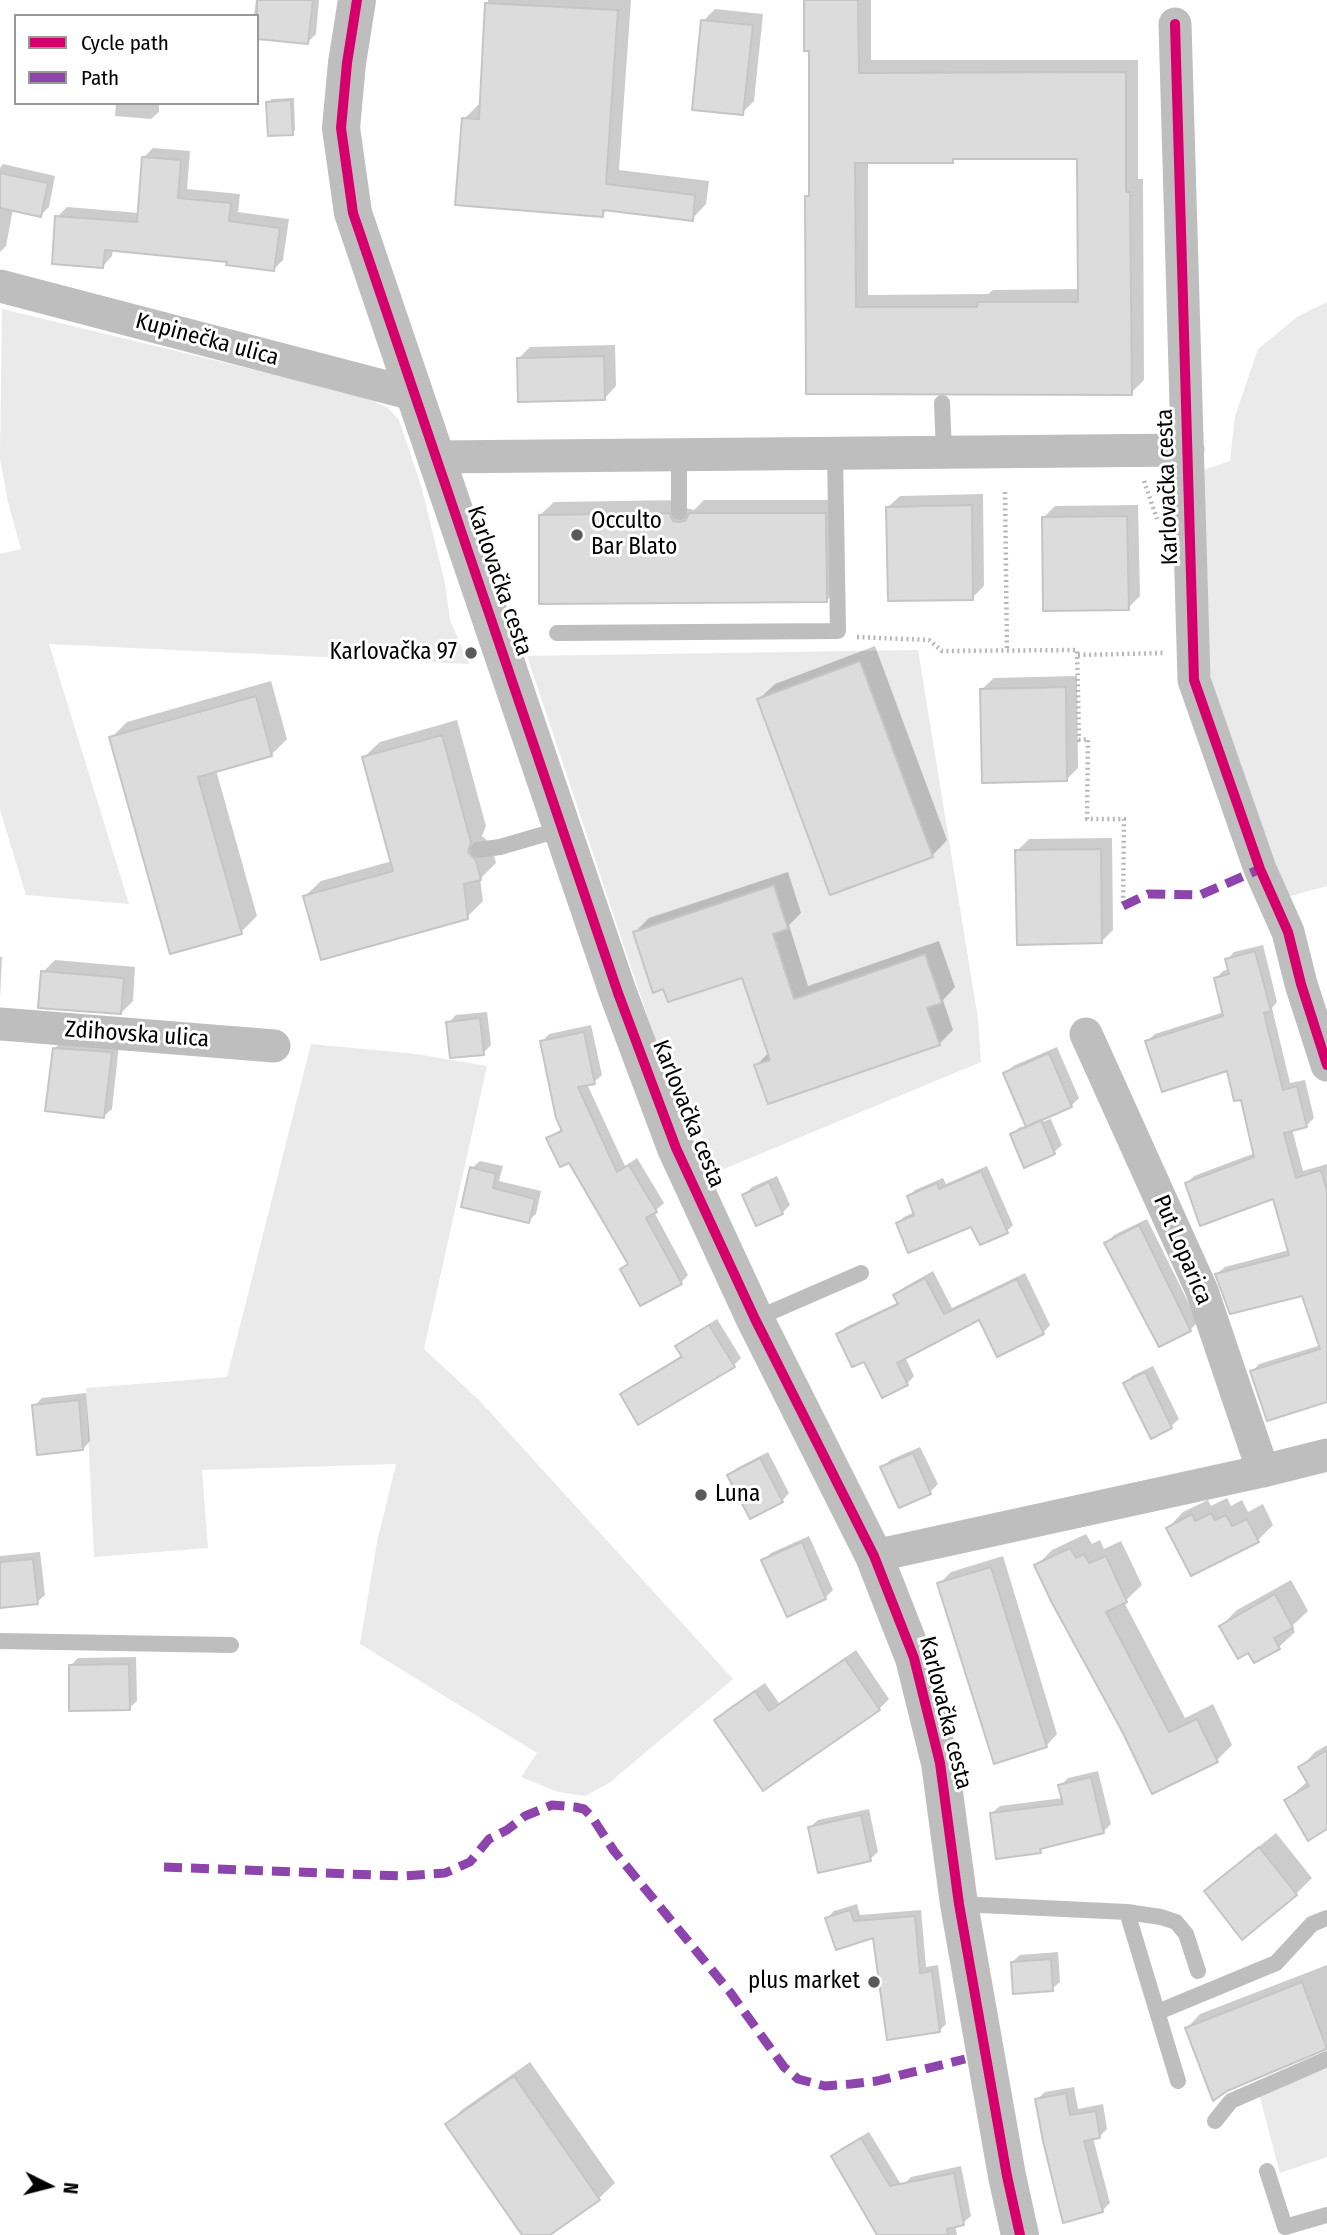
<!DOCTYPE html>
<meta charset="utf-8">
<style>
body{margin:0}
#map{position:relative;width:1327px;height:2235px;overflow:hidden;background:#fff;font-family:"Fira Sans Condensed",sans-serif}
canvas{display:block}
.legend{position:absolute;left:14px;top:14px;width:245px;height:91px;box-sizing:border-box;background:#fff;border:2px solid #999;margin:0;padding:9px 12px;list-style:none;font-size:21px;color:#000}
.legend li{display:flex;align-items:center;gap:14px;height:35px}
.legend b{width:35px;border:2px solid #999}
.north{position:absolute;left:14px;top:2151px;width:70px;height:70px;-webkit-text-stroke:5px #fff;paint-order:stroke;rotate:96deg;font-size:19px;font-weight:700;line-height:28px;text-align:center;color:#000}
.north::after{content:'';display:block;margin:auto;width:24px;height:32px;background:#000;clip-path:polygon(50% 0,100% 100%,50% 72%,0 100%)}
</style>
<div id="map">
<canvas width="1327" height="2235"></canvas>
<ul class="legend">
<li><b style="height:9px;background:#d6006c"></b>Cycle path</li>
<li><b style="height:9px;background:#8e44ad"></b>Path</li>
</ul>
<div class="north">N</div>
</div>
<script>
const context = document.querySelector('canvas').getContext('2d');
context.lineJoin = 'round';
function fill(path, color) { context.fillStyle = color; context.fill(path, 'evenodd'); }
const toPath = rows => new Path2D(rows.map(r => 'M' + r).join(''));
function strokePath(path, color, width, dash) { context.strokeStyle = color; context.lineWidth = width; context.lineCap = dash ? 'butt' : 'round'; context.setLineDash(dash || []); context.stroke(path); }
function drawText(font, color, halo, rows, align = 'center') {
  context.font = font + ' "Fira Sans Condensed",sans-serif'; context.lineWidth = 6; context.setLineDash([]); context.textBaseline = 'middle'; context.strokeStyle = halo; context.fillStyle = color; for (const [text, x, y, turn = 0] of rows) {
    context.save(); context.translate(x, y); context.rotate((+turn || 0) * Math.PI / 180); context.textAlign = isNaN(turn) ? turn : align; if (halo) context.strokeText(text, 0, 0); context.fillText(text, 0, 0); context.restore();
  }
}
fill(toPath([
 [1327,302,1327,886,1284,898,1218,717,1206,655,1198,472,1230,461,1235,416,1258,349,1297,317],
 [2,309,363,396,388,408,399,420,422,489,445,583,450,620,469,664,49,644,129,904,26,895,0,810,0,554,21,549,8,502,0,459],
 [918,650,978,1019,981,1062,719,1171,666,1072,527,656],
 [311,1044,416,1054,487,1066,424,1349,479,1400,733,1679,609,1783,585,1796,558,1792,521,1777,537,1753,360,1644,377,1542,396,1464,202,1470,208,1548,94,1557,86,1388,227,1377],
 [1327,2068,1327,2157,1280,2173,1259,2094]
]), '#eaeaea');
fill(toPath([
 [256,0,319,0,316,34,308,42,254,16],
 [488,0,631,0,619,170,709,181,706,204,692,219,608,209,602,215,464,119,478,105,482,105],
 [806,0,871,0,871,60,1138,60,1138,179,1143,179,1144,380,1131,393,808,392,807,197,811,193,811,49],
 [1079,157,1080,289,993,290,988,294,868,295,868,161,952,161,955,158],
 [715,9,763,14,754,101,742,113,703,21],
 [294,98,295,130,292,133,268,102,272,99],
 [116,103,159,103,159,112,151,119,115,116],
 [153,148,190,151,187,189,240,194,238,212,289,219,283,260,273,270,229,260,113,249,112,256,103,266,57,217,67,207,139,213,143,158],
 [3,164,55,176,49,207,41,215,13,209,6,246,0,252,0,168],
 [615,345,616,386,605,398,518,359,530,347],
 [983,494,984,586,972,598,888,507,900,496],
 [682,500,686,508,694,510,704,500,838,500,840,587,826,601,540,515,554,502],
 [1138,505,1140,596,1128,608,1043,518,1055,506],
 [875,646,947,840,932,856,759,699,775,684],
 [1077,676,1078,768,1066,780,982,689,994,678],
 [271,681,287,739,272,754,216,770,257,916,241,932,111,738,127,722],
 [457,720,486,826,482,836,491,844,496,863,480,879,483,901,467,917,305,896,321,881,392,861,364,757,380,742],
 [1112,838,1113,930,1102,941,1017,851,1029,839],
 [788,872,801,913,789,925,808,986,939,941,955,987,943,1000,953,1030,939,1044,756,1066,769,1052,743,976,664,987,635,932,649,918],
 [1263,945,1277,1002,1272,1008,1290,1083,1305,1080,1314,1118,1306,1126,1292,1129,1303,1171,1327,1164,1327,1400,1252,1372,1259,1364,1321,1345,1303,1294,1217,1274,1225,1267,1289,1250,1274,1196,1187,1183,1194,1176,1255,1153,1242,1098,1228,1069,1147,1041,1155,1034,1224,1012,1216,978,1223,971,1229,969,1227,960,1234,952],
 [0,957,2,957,0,998],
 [55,960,135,967,133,1001,121,1013,43,972],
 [487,1012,491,1045,483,1053,448,1023,456,1015],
 [591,1025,602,1075,594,1082,587,1084,625,1166,637,1158,664,1203,654,1212,688,1275,681,1283,623,1269,629,1262,569,1160,548,1139,563,1128,542,1042,549,1034],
 [62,1041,119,1045,112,1109,104,1116,55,1048],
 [1057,1047,1079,1098,1071,1106,1049,1115,1062,1145,1054,1152,1012,1134,1026,1124,1005,1074,1013,1066],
 [1049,1115,1050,1119,1018,1132,1018,1128],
 [480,1161,503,1166,499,1181,541,1191,536,1214,528,1221,463,1205,472,1168],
 [987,1166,1013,1225,1007,1231,981,1243,972,1224,898,1223,904,1217,915,1212,909,1196,915,1190,943,1178,946,1184],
 [777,1176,790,1205,782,1213,744,1195,752,1187],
 [1147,1219,1198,1322,1190,1330,1160,1345,1107,1243,1114,1235],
 [933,1271,952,1308,1025,1273,1050,1325,1043,1333,980,1318,905,1357,914,1376,907,1384,865,1359,838,1334,846,1327,899,1302,895,1295,903,1288],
 [717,1319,741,1358,734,1365,622,1395,630,1387,682,1355,677,1346,685,1339],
 [1153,1366,1179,1419,1171,1426,1151,1436,1125,1384,1132,1376],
 [86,1393,90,1441,83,1449,34,1406,42,1398],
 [920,1447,938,1484,930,1492,883,1468,890,1460],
 [768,1452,789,1493,782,1501,729,1475,737,1468],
 [1227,1498,1231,1506,1242,1500,1248,1512,1263,1504,1273,1525,1258,1540,1168,1528,1183,1512,1208,1500,1211,1506],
 [1086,1534,1092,1544,1100,1540,1104,1549,1121,1541,1142,1585,1124,1602,1185,1718,1213,1704,1232,1745,1217,1760,1152,1791,1036,1566,1052,1550],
 [809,1536,833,1590,825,1598,763,1561,771,1553],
 [40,1552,45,1595,37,1602,0,1606,0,1556],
 [1003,1556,1057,1734,1046,1746,939,1584,951,1572],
 [1291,1580,1308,1611,1292,1626,1295,1632,1279,1647,1255,1661,1249,1650,1221,1626,1237,1610],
 [856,1650,889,1699,879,1709,716,1720,726,1710,765,1683,779,1703],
 [136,1657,137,1701,129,1708,70,1666,78,1658],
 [1327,1745,1327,1827,1286,1800,1308,1781,1300,1768,1315,1752],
 [1098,1771,1111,1824,1103,1832,1046,1845,1040,1851,992,1813,1000,1806,1063,1798,1060,1786,1068,1778],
 [869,1809,878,1852,870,1859,810,1827,818,1820],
 [1276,1833,1312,1878,1296,1894,1242,1937,1206,1891,1222,1876],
 [857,1904,860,1915,921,1910,926,1967,938,1965,946,2024,939,2031,875,1936,827,1918,834,1911],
 [1058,1952,1060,1982,1052,1989,1012,1962,1020,1955],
 [1327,1965,1327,2047,1226,2090,1187,2028,1200,2014],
 [530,2062,615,2183,599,2198,547,2235,525,2235,447,2124,463,2109],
 [1074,2087,1078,2109,1103,2104,1107,2129,1099,2137,1093,2138,1110,2203,1102,2211,1037,2099,1045,2092],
 [869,2132,902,2186,911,2177,961,2166,971,2216,963,2223,955,2225,957,2235,914,2235,894,2194,833,2157,840,2149]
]), '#0003');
const building = toPath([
 [257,0,313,0,308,44,257,39,257,0],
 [804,0,858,0,859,73,1126,72,1126,192,1130,192,1132,395,806,394,805,196,809,196,809,51,804,51,804,0],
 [953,159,1077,159,1078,302,978,302,977,307,856,307,855,163,953,163,953,159],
 [485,3,618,10,606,184,695,195,693,221,603,210,603,217,455,205,462,118,479,119,485,3],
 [701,20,753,25,743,115,692,110,701,20],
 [291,100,293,135,268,136,266,102,291,100],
 [142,157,181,160,178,198,231,203,229,221,280,228,274,271,226,265,227,262,105,250,103,268,52,264,55,216,137,222,142,157],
 [0,173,48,183,41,217,0,208,0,173],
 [604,356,605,400,518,402,517,358,604,356],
 [972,505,973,600,888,601,886,507,972,505],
 [669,513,673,521,678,522,685,521,689,513,826,513,827,602,539,604,539,515,669,513],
 [1127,516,1129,610,1043,611,1042,517,1127,516],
 [860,661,933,857,830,895,757,699,860,661],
 [1066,687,1067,781,982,783,980,689,1066,687],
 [256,696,272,756,198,777,242,934,170,954,109,737,256,696],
 [442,735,471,842,468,852,476,860,481,880,464,884,468,919,321,960,303,896,393,871,362,757,442,735],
 [1101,849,1102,943,1017,945,1015,850,1101,849],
 [774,885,788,929,773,934,794,999,925,954,942,1003,927,1008,940,1045,768,1104,754,1065,770,1060,742,978,668,1002,663,989,653,993,633,932,774,885],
 [1255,951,1271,1011,1264,1013,1283,1090,1297,1086,1307,1127,1284,1133,1296,1178,1321,1170,1327,1191,1327,1402,1267,1421,1250,1371,1320,1349,1302,1296,1230,1314,1215,1274,1289,1255,1273,1199,1200,1226,1185,1183,1254,1157,1241,1100,1234,1101,1227,1071,1162,1092,1145,1041,1223,1016,1214,978,1229,974,1225,959,1255,951],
 [41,971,124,978,121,1014,38,1008,41,971],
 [480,1018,484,1055,450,1058,446,1022,480,1018],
 [584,1032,595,1084,578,1087,617,1172,629,1165,657,1212,646,1218,682,1284,640,1306,620,1269,628,1264,569,1163,560,1167,546,1138,562,1131,556,1118,540,1041,584,1032],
 [53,1048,112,1052,104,1118,45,1111,53,1048],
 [1049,1053,1072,1107,1026,1127,1003,1073,1049,1053],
 [1041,1120,1055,1154,1024,1168,1010,1134,1041,1120],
 [470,1167,496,1174,493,1188,535,1199,529,1223,461,1207,470,1167],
 [981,1171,1008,1233,980,1245,971,1227,908,1253,896,1223,914,1215,907,1196,937,1183,939,1189,981,1171],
 [769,1182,783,1214,756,1226,742,1195,769,1182],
 [1139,1225,1191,1331,1159,1347,1104,1243,1139,1225],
 [925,1278,944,1314,1017,1279,1044,1334,997,1357,979,1320,897,1363,908,1385,882,1398,864,1362,852,1367,836,1334,898,1304,893,1295,925,1278],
 [709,1325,735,1367,638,1425,620,1394,682,1357,675,1346,709,1325],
 [1145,1372,1172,1428,1151,1439,1123,1383,1145,1372],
 [79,1400,83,1450,37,1455,32,1405,79,1400],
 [913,1453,931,1494,899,1508,880,1467,913,1453],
 [760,1458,783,1502,750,1519,727,1475,760,1458],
 [1211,1513,1215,1520,1226,1515,1232,1526,1247,1519,1259,1542,1191,1576,1166,1528,1192,1514,1195,1521,1211,1513],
 [802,1542,826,1599,787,1617,761,1560,802,1542],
 [1070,1548,1076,1558,1084,1554,1089,1563,1106,1556,1127,1602,1106,1612,1169,1732,1197,1719,1218,1762,1152,1794,1123,1733,1052,1603,1034,1565,1070,1548],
 [33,1559,38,1604,0,1608,0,1562,33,1559],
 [991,1567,1047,1747,994,1764,937,1583,991,1567],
 [1275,1594,1293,1628,1274,1638,1280,1649,1254,1663,1248,1653,1238,1659,1219,1626,1275,1594],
 [845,1659,880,1710,763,1791,714,1720,755,1691,769,1711,845,1659],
 [129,1664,130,1710,69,1711,69,1665,129,1664],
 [1327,1750,1327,1829,1308,1841,1284,1800,1309,1786,1298,1767,1327,1750],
 [1091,1777,1104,1833,1040,1849,1041,1853,996,1859,990,1813,1063,1804,1058,1785,1091,1777],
 [861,1815,871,1861,818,1873,808,1827,861,1815],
 [1259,1847,1297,1895,1242,1940,1204,1891,1259,1847],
 [850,1910,854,1921,915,1916,920,1973,932,1971,940,2032,887,2040,873,1938,836,1950,825,1918,850,1910],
 [1051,1959,1053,1991,1013,1994,1011,1962,1051,1959],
 [1302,1982,1327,2049,1227,2091,1213,2101,1185,2028,1302,1982],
 [514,2076,600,2200,550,2235,522,2235,445,2124,514,2076],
 [1066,2093,1070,2115,1096,2111,1100,2138,1084,2141,1103,2212,1063,2223,1043,2141,1035,2099,1066,2093],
 [861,2138,890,2186,954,2173,964,2225,947,2229,948,2235,877,2235,831,2156,861,2138]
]);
fill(building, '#dcdcdc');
strokePath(building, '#c5c5c5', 2);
strokePath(toPath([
 [1144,481,1157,519],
 [1005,492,1007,651],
 [857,637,929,640,942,651,1077,650,1079,740,1088,739,1087,819,1124,819,1123,906],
 [1078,655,1164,653]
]), '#b8b8b8', 4.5, [2, 3.5]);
strokePath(toPath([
 [942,403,944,452],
 [679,455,679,512],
 [557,633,838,631,835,453],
 [478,850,500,847,562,829],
 [755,1319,861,1273],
 [0,1641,231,1645],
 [959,1904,1127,1912,1178,2081],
 [1127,1912,1161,1917,1176,1922,1186,1934,1198,1971],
 [1158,2012,1276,1963,1312,1924,1327,1918],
 [1215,2121,1231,2101,1327,2059],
 [1267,2171,1285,2227,1327,2215]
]), '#bebebe', 16);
strokePath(toPath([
 [1175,24,1194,680,1260,869,1288,932,1301,984,1327,1065],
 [0,286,413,394],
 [435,457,1188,450],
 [0,1024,274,1046],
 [1086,1034,1202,1291,1263,1471],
 [874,1556,1263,1471,1327,1455]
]), '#bebebe', 33);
strokePath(toPath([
 [357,0,347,63,341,128,353,213,618,993,676,1148,755,1319,874,1556,914,1658,940,1763,959,1904,1007,2176,1020,2235]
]), '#bebebe', 38);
strokePath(toPath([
 [1123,906,1148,894,1200,895,1260,869],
 [164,1867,402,1876,445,1873,470,1862,489,1839,507,1830,525,1816,552,1805,575,1807,584,1809,592,1817,614,1851,730,1992,784,2067,798,2079,825,2086,851,2084,877,2081,965,2059]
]), '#8e44ad', 9, [18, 9]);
strokePath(toPath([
 [357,0,347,63,341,128,353,213,618,993,676,1148,755,1319,874,1556,914,1658,940,1763,959,1904,1007,2176,1020,2235],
 [1175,24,1194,680,1260,869,1288,932,1301,984,1327,1065]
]), '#d6006c', 10);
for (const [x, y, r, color] of [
 [577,535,7,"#595959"],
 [471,653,7,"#595959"],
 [701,1495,7,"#595959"],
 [874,1982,7,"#595959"]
]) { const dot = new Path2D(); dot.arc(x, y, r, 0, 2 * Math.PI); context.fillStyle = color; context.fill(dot); strokePath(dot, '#fff', 2.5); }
drawText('23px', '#000', '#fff', [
 ["Kupinečka ulica",207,340,15],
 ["Karlovačka cesta",1168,487,-92],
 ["Karlovačka cesta",499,581,71],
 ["Zdihovska ulica",137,1035,4],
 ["Karlovačka cesta",688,1114,68],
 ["Put Loparica",1182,1250,67],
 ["Karlovačka cesta",945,1713,76]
]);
drawText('23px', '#000', '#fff', [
 ["Occulto",591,522],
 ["Bar Blato",591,548],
 ["Karlovačka 97",457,653,"right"],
 ["Luna",715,1495],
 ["plus market",860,1982,"right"]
], 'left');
</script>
